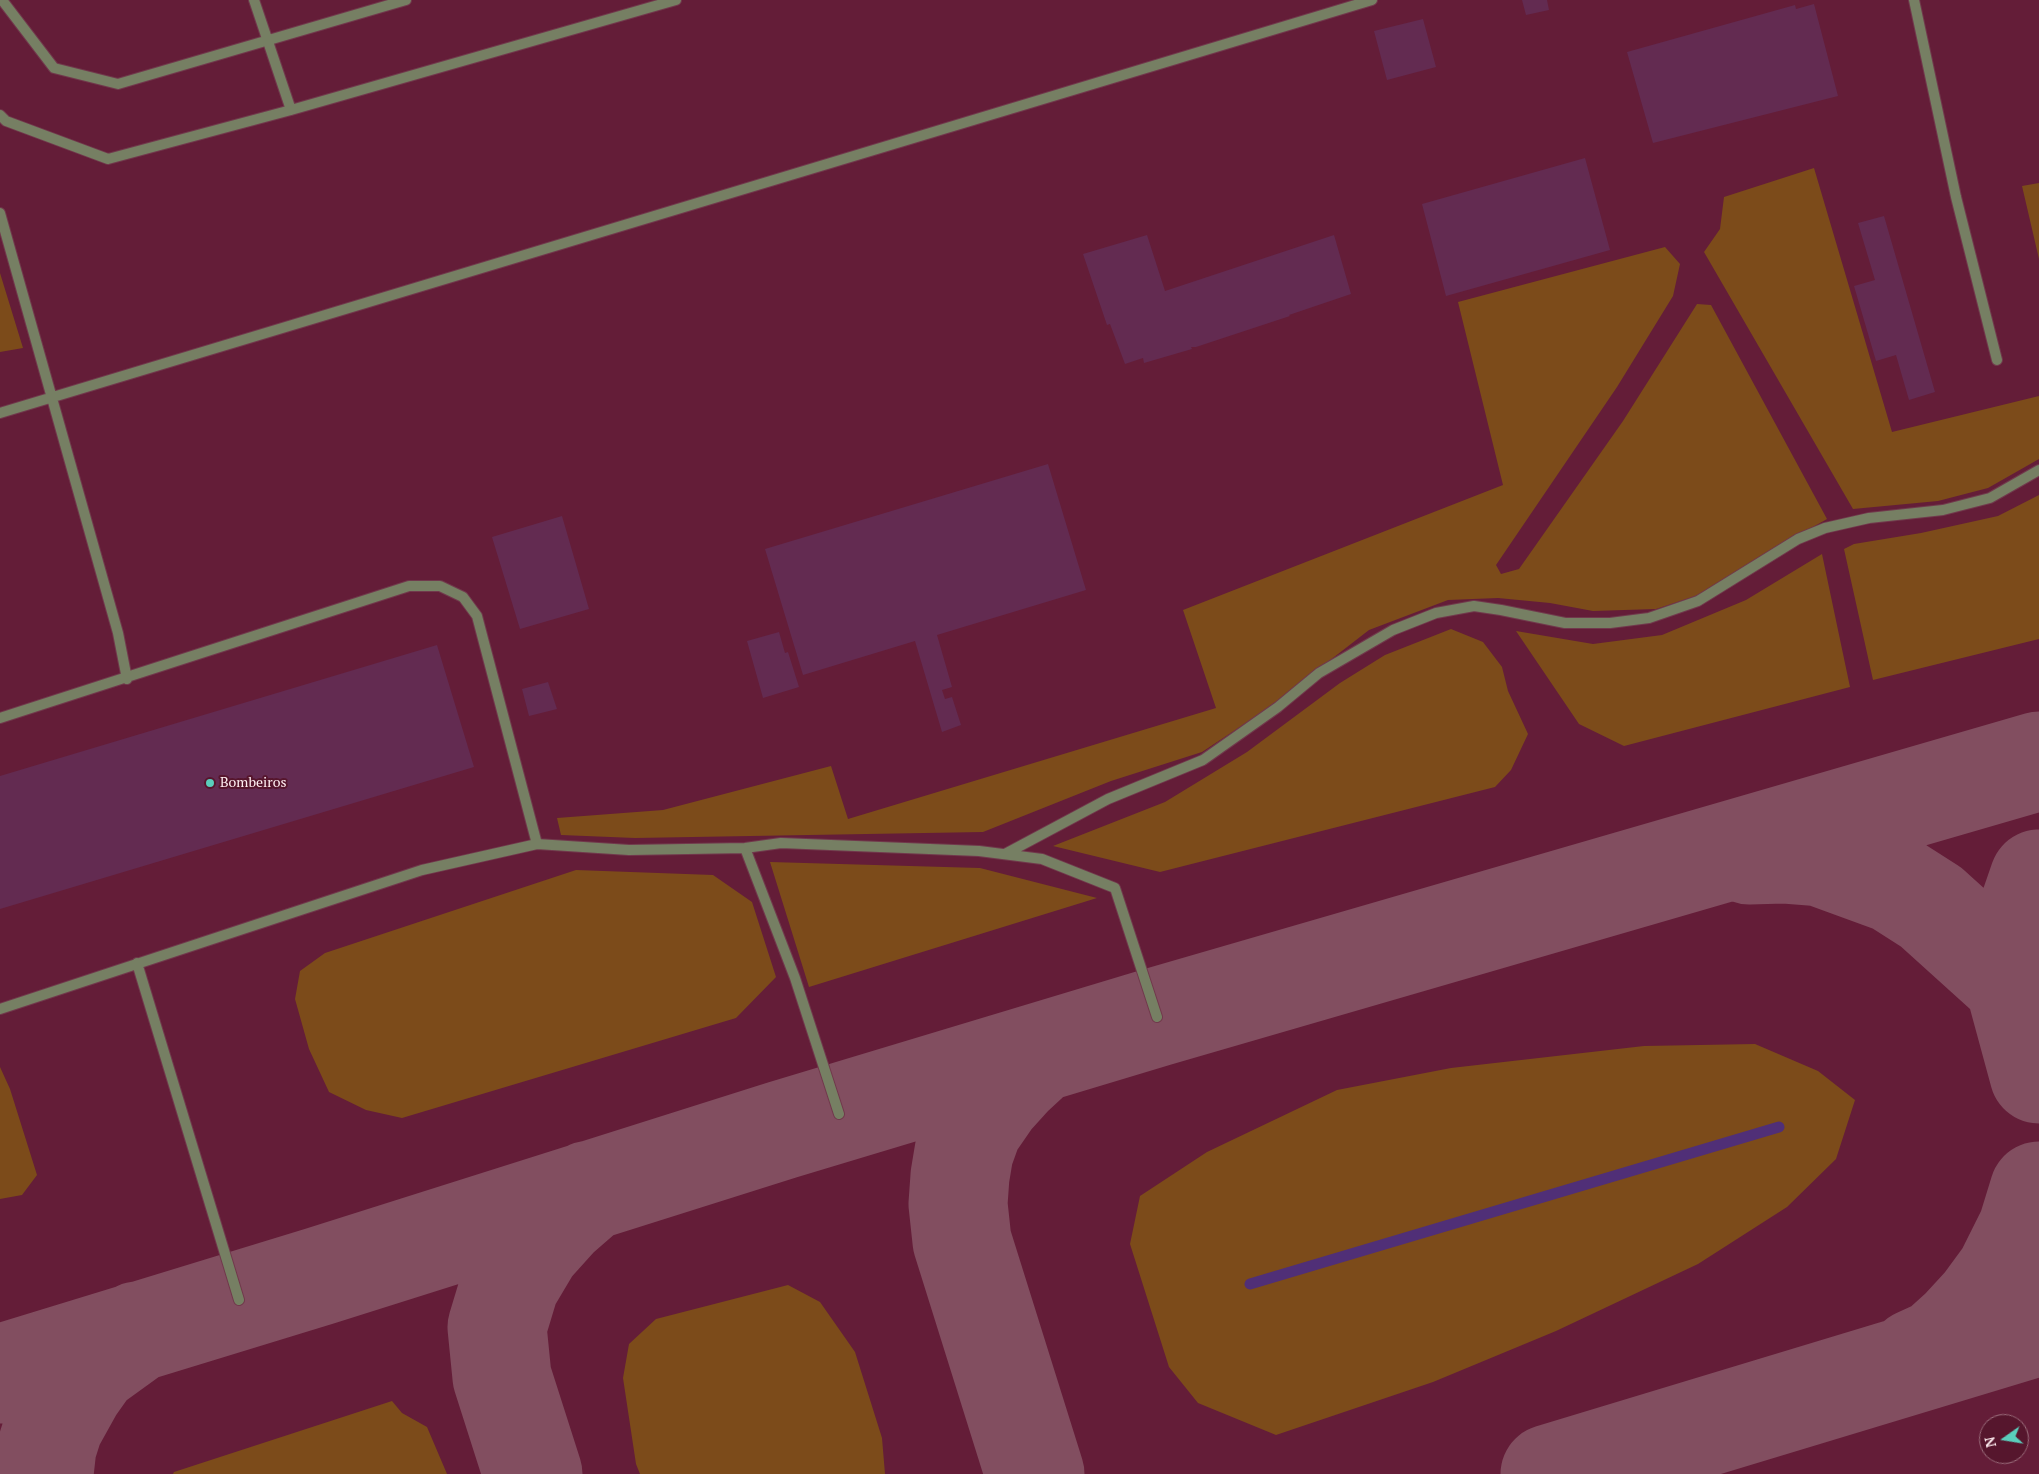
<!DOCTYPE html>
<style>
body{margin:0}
#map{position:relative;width:2039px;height:1474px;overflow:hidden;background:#56162d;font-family:"PT Serif",serif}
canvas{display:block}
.north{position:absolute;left:1979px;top:1414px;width:50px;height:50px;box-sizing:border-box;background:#56162d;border:1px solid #9a6c7b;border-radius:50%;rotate:257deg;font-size:14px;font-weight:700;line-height:20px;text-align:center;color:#ffeef1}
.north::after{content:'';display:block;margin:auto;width:18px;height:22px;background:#5acebc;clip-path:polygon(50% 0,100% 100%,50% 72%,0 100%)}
</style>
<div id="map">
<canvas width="2039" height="1474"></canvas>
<div class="north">N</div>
</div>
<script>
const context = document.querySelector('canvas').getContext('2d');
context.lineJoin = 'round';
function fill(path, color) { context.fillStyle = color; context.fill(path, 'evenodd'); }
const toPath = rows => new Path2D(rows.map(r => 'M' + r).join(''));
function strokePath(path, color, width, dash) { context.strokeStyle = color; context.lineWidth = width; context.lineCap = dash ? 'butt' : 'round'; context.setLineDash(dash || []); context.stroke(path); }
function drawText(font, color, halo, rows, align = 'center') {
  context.font = font + ' "PT Serif",serif'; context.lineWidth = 4; context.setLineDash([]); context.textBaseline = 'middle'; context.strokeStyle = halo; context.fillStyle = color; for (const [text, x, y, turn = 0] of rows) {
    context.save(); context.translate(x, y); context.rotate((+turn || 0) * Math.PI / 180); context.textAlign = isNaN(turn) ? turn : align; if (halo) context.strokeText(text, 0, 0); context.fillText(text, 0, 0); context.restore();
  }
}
fill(toPath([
 [0,0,2039,0,2039,1474,0,1474],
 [1989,1424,2019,1424,2019,1454,1989,1454]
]), '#641d38');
fill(toPath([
 [1814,168,1892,432,2039,396,2039,459,1988,488,1938,501,1853,509,1704,252,1720,229,1724,197],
 [2039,183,2039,259,2022,186],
 [1665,247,1680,264,1673,296,1617,387,1496,565,1501,574,1519,569,1623,421,1697,304,1711,305,1827,519,1760,557,1702,594,1656,609,1593,611,1550,603,1498,598,1448,600,1369,630,1267,709,1202,752,1111,781,983,832,635,838,561,835,557,818,663,810,831,766,848,819,1216,708,1183,610,1503,485,1458,302],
 [0,273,23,348,0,352],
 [2039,495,2039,639,1873,680,1844,549,1854,544,1921,533,1998,516],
 [1822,554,1850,687,1624,746,1579,724,1516,631,1593,644,1662,635,1746,600],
 [1451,629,1483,642,1502,667,1508,691,1528,734,1511,770,1495,787,1160,872,1053,846,1165,802,1247,752,1340,683,1385,655],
 [770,862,980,868,1097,898,809,987],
 [576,870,713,875,752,902,776,977,736,1018,402,1118,366,1110,329,1092,309,1049,295,999,300,971,325,953],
 [1755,1044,1818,1071,1855,1100,1836,1159,1787,1207,1698,1264,1556,1331,1433,1382,1276,1435,1198,1403,1169,1367,1130,1244,1140,1196,1207,1152,1337,1090,1451,1068,1644,1046],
 [0,1067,10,1089,37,1175,22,1195,0,1199],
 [788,1285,820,1302,855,1352,882,1438,885,1474,640,1474,636,1464,623,1378,629,1344,656,1319],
 [392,1401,402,1413,427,1427,447,1474,173,1474,174,1472]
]), '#7c4b1a');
strokePath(toPath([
 [1250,1284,1779,1127]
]), '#502f77', 11);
strokePath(toPath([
 [1749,855,1783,854,1821,857,1895,884,1931,907,2014,982],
 [2039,879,2029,908,2014,982,2039,1074],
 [1917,1358,1939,1348,1960,1329,1983,1304,2005,1274,2027,1230,2039,1191],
 [0,1374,320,1276,782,1130,1157,1017,2039,761],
 [44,1474,47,1447,54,1425,74,1389,91,1365,138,1331],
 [533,1474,502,1377,497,1327,510,1284,532,1247,559,1217,590,1190],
 [1035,1474,962,1241,958,1204,960,1176,964,1152,973,1127,993,1098,1012,1077,1038,1053],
 [1550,1474,2039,1326]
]), '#824e60', 99);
fill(toPath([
 [1522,0,1547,0,1549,10,1526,15],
 [1814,4,1838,96,1653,143,1627,52,1795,5,1796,9],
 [1423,19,1436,67,1387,80,1374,31],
 [1585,158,1610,250,1446,296,1422,204],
 [1884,216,1935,392,1909,400,1896,355,1876,361,1854,286,1875,280,1858,223],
 [1147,235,1165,291,1334,235,1351,294,1289,315,1290,316,1196,347,1191,347,1192,349,1144,363,1143,358,1125,364,1110,324,1107,325,1083,254],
 [1048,464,1086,590,937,635,952,687,942,690,945,699,952,697,961,725,942,732,915,641,803,675,765,549],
 [562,516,589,609,520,629,492,537],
 [779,632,785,653,788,652,799,687,763,698,747,641],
 [437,645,474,767,0,909,0,776],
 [548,682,557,709,529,716,522,689]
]), '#632b51');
const lane = toPath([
 [2,0,54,68,118,84,406,0],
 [254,0,291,110],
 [1914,0,1956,197,1997,360],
 [0,115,6,121,108,159,291,110,676,0],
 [0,213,118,633,127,679],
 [0,413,1372,0],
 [0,718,409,586,440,586,463,597,477,616,537,844],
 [745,848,795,978,839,1114],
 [1005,854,1108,799,1203,760,1278,707,1319,673,1393,630,1436,613,1474,606,1501,610,1565,623,1610,623,1649,618,1698,601,1798,539,1825,528,1869,518,1943,510,1990,498,2039,470],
 [137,963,239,1300],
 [0,1009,422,870,537,844,629,850,745,848,781,843,979,851,1042,859,1115,888,1157,1017]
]);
strokePath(lane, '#71394c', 12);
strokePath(lane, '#767f63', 10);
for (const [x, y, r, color] of [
 [210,783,5,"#5acebc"]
]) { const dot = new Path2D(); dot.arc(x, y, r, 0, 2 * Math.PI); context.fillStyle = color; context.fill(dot); strokePath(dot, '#56162d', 2); }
drawText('14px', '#ffeef1', '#56162d', [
 ["Bombeiros",220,783]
], 'left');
</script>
